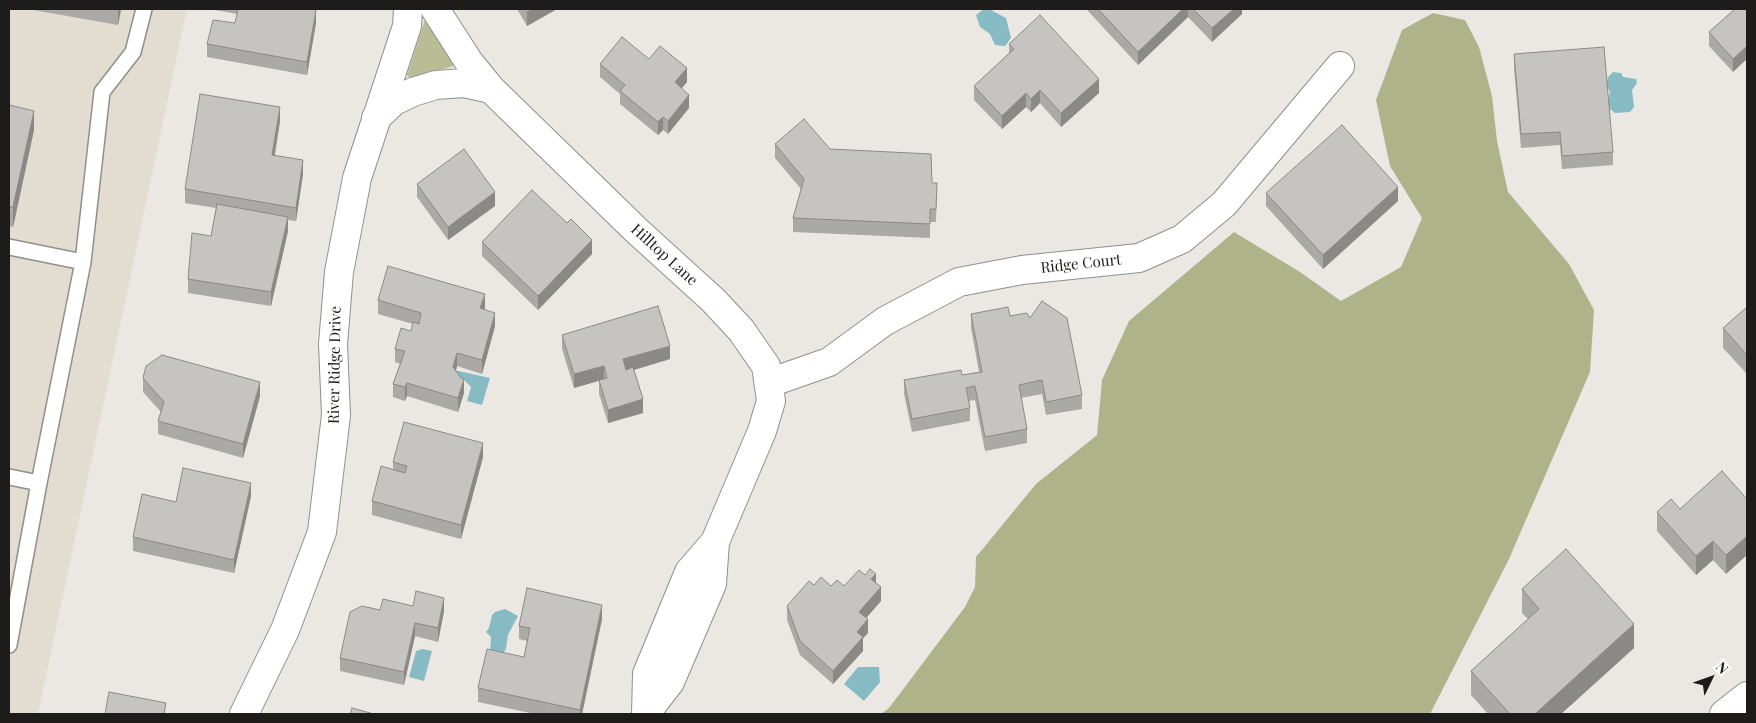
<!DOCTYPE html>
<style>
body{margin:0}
#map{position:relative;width:1756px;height:723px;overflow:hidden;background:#ebe8e4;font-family:"Playfair Display",serif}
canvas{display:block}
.frame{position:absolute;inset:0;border:10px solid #1d1c1a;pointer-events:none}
.north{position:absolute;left:1686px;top:653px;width:50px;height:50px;-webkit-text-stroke:4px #fff;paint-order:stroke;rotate:48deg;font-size:14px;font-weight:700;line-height:20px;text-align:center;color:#1d1c1a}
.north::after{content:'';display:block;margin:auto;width:18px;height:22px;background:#1d1c1a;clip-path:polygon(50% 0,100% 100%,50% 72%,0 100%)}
</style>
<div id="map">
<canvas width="1756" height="723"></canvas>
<div class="frame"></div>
<div class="north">N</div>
</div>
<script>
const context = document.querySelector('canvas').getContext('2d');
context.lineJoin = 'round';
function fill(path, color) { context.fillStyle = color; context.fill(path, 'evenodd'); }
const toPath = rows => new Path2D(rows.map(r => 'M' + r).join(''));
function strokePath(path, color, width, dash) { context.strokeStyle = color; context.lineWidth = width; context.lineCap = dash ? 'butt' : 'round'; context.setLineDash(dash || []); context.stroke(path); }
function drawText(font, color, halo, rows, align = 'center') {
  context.font = font + ' "Playfair Display",serif'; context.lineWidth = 4; context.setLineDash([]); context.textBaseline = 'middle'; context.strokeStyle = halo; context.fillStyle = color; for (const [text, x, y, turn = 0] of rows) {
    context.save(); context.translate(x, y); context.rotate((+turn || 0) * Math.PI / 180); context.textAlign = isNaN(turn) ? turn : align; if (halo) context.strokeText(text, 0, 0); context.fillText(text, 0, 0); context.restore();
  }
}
fill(toPath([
 [9,9,187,9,38,714,9,714]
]), '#e3ddd1');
fill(toPath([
 [426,16,454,66,410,78,407,75]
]), '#b9bd95');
fill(toPath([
 [1433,13,1465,20,1479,47,1492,96,1497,141,1508,192,1569,264,1594,310,1590,372,1509,559,1430,714,881,714,889,708,965,607,975,587,976,557,1036,484,1097,435,1102,380,1129,321,1234,232,1300,272,1341,301,1401,267,1422,218,1390,166,1376,100,1402,30]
]), '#afb38a');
fill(toPath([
 [984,9,989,9,1006,18,1011,38,1005,46,995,45,990,34,980,27,976,15],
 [1613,72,1621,73,1623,77,1636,79,1637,83,1632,90,1634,107,1630,112,1615,113,1610,109,1608,104,1610,92,1606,84,1608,77],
 [454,370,490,378,482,405,467,401,471,387,464,380,452,377],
 [505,609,518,616,508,635,506,649,501,656,490,652,491,637,486,632,489,628,492,615,495,612],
 [422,649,432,651,424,681,409,677,416,651],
 [858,667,879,667,880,682,864,701,844,684]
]), '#87bbc4');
const lane = toPath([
 [9,247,83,262,102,92,133,52,144,9],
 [9,477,39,483,9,645],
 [39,483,83,262]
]);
const street = toPath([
 [435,9,469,62,491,89,636,230,713,300,741,330,766,366,771,401,762,431,715,542,712,584,670,682,646,713],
 [376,118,394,101,413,92,436,85,464,83,491,89],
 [769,383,829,362,885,321,959,282,1022,270,1139,258,1182,239,1224,204,1340,66],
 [244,714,285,630,322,532,336,415,333,344,339,272,357,178,407,26,408,9],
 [646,714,647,674,689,572,715,542]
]);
const secondary = toPath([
 [1724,714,1747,696]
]);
strokePath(lane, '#918f8b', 18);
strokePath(street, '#918f8b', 30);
strokePath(secondary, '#918f8b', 30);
strokePath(lane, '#fff', 15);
strokePath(street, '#fff', 28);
strokePath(secondary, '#fff', 28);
fill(toPath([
 [28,9,121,9,118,25],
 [215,9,312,9,316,23,307,75,207,57,207,44,235,23,237,14,215,10],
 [517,9,557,9,527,26],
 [1088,9,1242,9,1242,14,1212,42,1188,17,1138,65,1088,11],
 [1735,9,1733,72,1709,46,1709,32],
 [1009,44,1099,93,1061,127,1040,103,1031,112,1026,107,1002,129,974,100,974,86,1009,53],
 [1514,54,1613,152,1613,165,1562,169,1560,145,1521,148,1514,68],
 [649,59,687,82,682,88,689,108,668,134,663,130,658,135,620,104,620,94,600,77,600,64],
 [9,105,34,130,13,227,9,226],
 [280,121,275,155,303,174,296,221,288,220,288,231,271,306,188,293,188,279,211,236,216,208,185,203,185,189],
 [775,144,830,149,932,183,937,183,936,222,930,222,930,238,793,232,793,218,801,189,775,158],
 [417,184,495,206,448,240,417,197],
 [1266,193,1398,201,1323,269,1266,206],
 [567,223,592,254,538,310,482,256,482,242],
 [378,300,485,308,484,309,495,326,482,374,457,366,456,371,464,393,458,412,407,396,405,401,393,397,393,384,400,364,395,362,395,349,411,331,413,324,378,314],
 [1747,307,1747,374,1723,348,1723,328],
 [971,314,1030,318,1082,395,1082,409,1046,415,1042,394,1021,398,1027,429,1027,443,985,451,975,400,969,401,970,408,970,421,912,432,904,394,904,380,962,375,979,372,971,328],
 [562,335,670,359,634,370,643,413,608,423,599,394,599,381,574,388,562,349],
 [143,378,260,396,243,458,158,434,158,421,161,412,143,392],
 [483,457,461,539,372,515,372,501,393,470,393,462],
 [251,496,234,573,133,551,133,537,176,502],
 [1747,499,1726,574,1713,560,1696,575,1657,531,1657,512],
 [865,575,876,583,881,601,866,618,868,633,863,638,863,651,833,684,800,655,787,620,787,606,814,585,844,586],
 [1522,589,1634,648,1561,714,1488,714,1471,695,1471,671,1528,619,1522,613],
 [413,606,444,611,438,642,415,636,404,685,340,671,340,658,380,610],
 [602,619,582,714,535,714,478,702,478,688,524,657,527,641,519,639,519,626]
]), '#aaa9a5');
fill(toPath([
 [118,9,121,9,118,25],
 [533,9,557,9,527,26,527,12],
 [1183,9,1188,9,1188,17,1138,65,1138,52],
 [1234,9,1242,9,1242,14,1212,42,1212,28],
 [316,10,316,23,307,75,307,62],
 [1747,46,1747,59,1733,72,1733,59],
 [687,68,687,82,675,96,675,82],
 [1099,79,1099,93,1061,127,1061,113],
 [1040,90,1040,103,1031,112,1031,99],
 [1026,93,1026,107,1002,129,1002,116],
 [689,95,689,108,668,134,668,121],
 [280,107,280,121,272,169,272,155],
 [34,111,34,130,13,227,13,207],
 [663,117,663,130,658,135,658,122],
 [303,160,303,174,296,221,296,208],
 [1398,187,1398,201,1323,269,1323,255],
 [495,192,495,206,448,240,448,227],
 [288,217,288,231,271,306,271,292],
 [592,240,592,254,538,310,538,296],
 [485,294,485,308,480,322,480,308],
 [495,313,495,326,482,374,482,360],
 [670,346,670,359,623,373,623,359],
 [457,353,457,366,453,381,453,367],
 [604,366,604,379,574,388,574,374],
 [464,379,464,393,458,412,458,398],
 [260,382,260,396,243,458,243,444],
 [407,383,407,396,405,401,405,387],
 [643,399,643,413,608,423,608,410],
 [483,443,483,457,461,539,461,525],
 [251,483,251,496,234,573,234,560],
 [1747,536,1747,555,1726,574,1726,555],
 [1713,541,1713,560,1696,575,1696,556],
 [876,574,876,587,871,579],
 [881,587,881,601,859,626,859,612],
 [444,598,444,611,438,642,438,628],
 [602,605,602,619,582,714,580,714,580,710],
 [868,619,868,633,863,638,863,651,833,684,833,671,857,632],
 [415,623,415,636,404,685,404,672],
 [1634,624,1634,648,1561,714,1535,714]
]), '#8b8986');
const building = toPath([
 [238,9,312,9,316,10,307,62,207,44,213,20,235,23,238,9],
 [525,9,533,9,527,12,525,9],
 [1098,9,1183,9,1138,52,1098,9],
 [1193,9,1234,9,1212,28,1193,9],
 [1735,9,1747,9,1747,46,1733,59,1709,32,1735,9],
 [1040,15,1099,79,1061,113,1040,90,1031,99,1026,93,1002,116,974,86,1014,49,1009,44,1040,15],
 [622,37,649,59,660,46,687,68,675,82,689,95,668,121,663,117,658,122,620,91,625,85,600,64,622,37],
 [1604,47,1613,152,1562,156,1560,132,1521,134,1514,54,1604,47],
 [200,94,280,107,272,155,303,160,296,208,185,189,200,94],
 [9,105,34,111,13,207,9,207,9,105],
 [804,119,830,149,931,154,932,183,937,183,936,209,930,209,930,224,793,218,804,179,775,144,804,119],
 [1342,125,1398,187,1323,255,1266,193,1342,125],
 [464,149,495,192,448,227,417,184,464,149],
 [532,190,567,223,571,219,592,240,538,296,482,242,532,190],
 [217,204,288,217,271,292,188,279,192,233,211,236,217,204],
 [388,266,485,294,480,308,495,313,482,360,457,353,453,367,461,378,464,379,458,398,407,383,405,387,393,384,405,351,395,349,401,328,411,331,413,322,419,324,421,313,378,300,388,266],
 [1042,301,1067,318,1082,395,1046,402,1042,380,1019,385,1027,429,985,437,975,386,966,388,970,408,912,419,904,380,961,370,962,375,982,372,971,314,1008,307,1010,316,1027,313,1030,318,1042,301],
 [658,306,670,346,623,359,626,370,633,367,643,399,608,410,599,380,607,378,604,366,574,374,562,335,658,306],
 [1747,307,1747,355,1723,328,1747,307],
 [162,355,260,382,243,444,158,421,164,402,143,378,146,366,162,355],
 [404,422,483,443,461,525,372,501,381,466,405,473,407,466,393,462,404,422],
 [183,468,251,483,234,560,133,537,142,494,176,502,183,468],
 [1722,471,1747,499,1747,536,1726,555,1713,541,1696,556,1657,512,1671,499,1680,509,1722,471],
 [1566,549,1634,624,1535,714,1510,714,1471,671,1539,609,1522,589,1566,549],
 [870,569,876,574,871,579,881,587,859,612,868,619,857,632,863,637,833,671,800,641,787,606,809,581,814,585,821,577,831,586,837,580,844,586,859,570,865,575,870,569],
 [527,588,602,605,580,710,478,688,487,649,524,657,530,628,519,626,527,588],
 [416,591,444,598,438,628,415,623,404,672,340,658,350,612,362,606,380,610,383,599,413,606,416,591],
 [109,692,166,703,164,714,105,714,109,692],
 [352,708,374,714,350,714,352,708]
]);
fill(building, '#c6c4c0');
strokePath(building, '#8b8986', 1);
drawText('15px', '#1d1c1a', '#fff', [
 ["Hilltop Lane",664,255,42],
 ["Ridge Court",1081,264,-6],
 ["River Ridge Drive",335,365,-89]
]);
</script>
